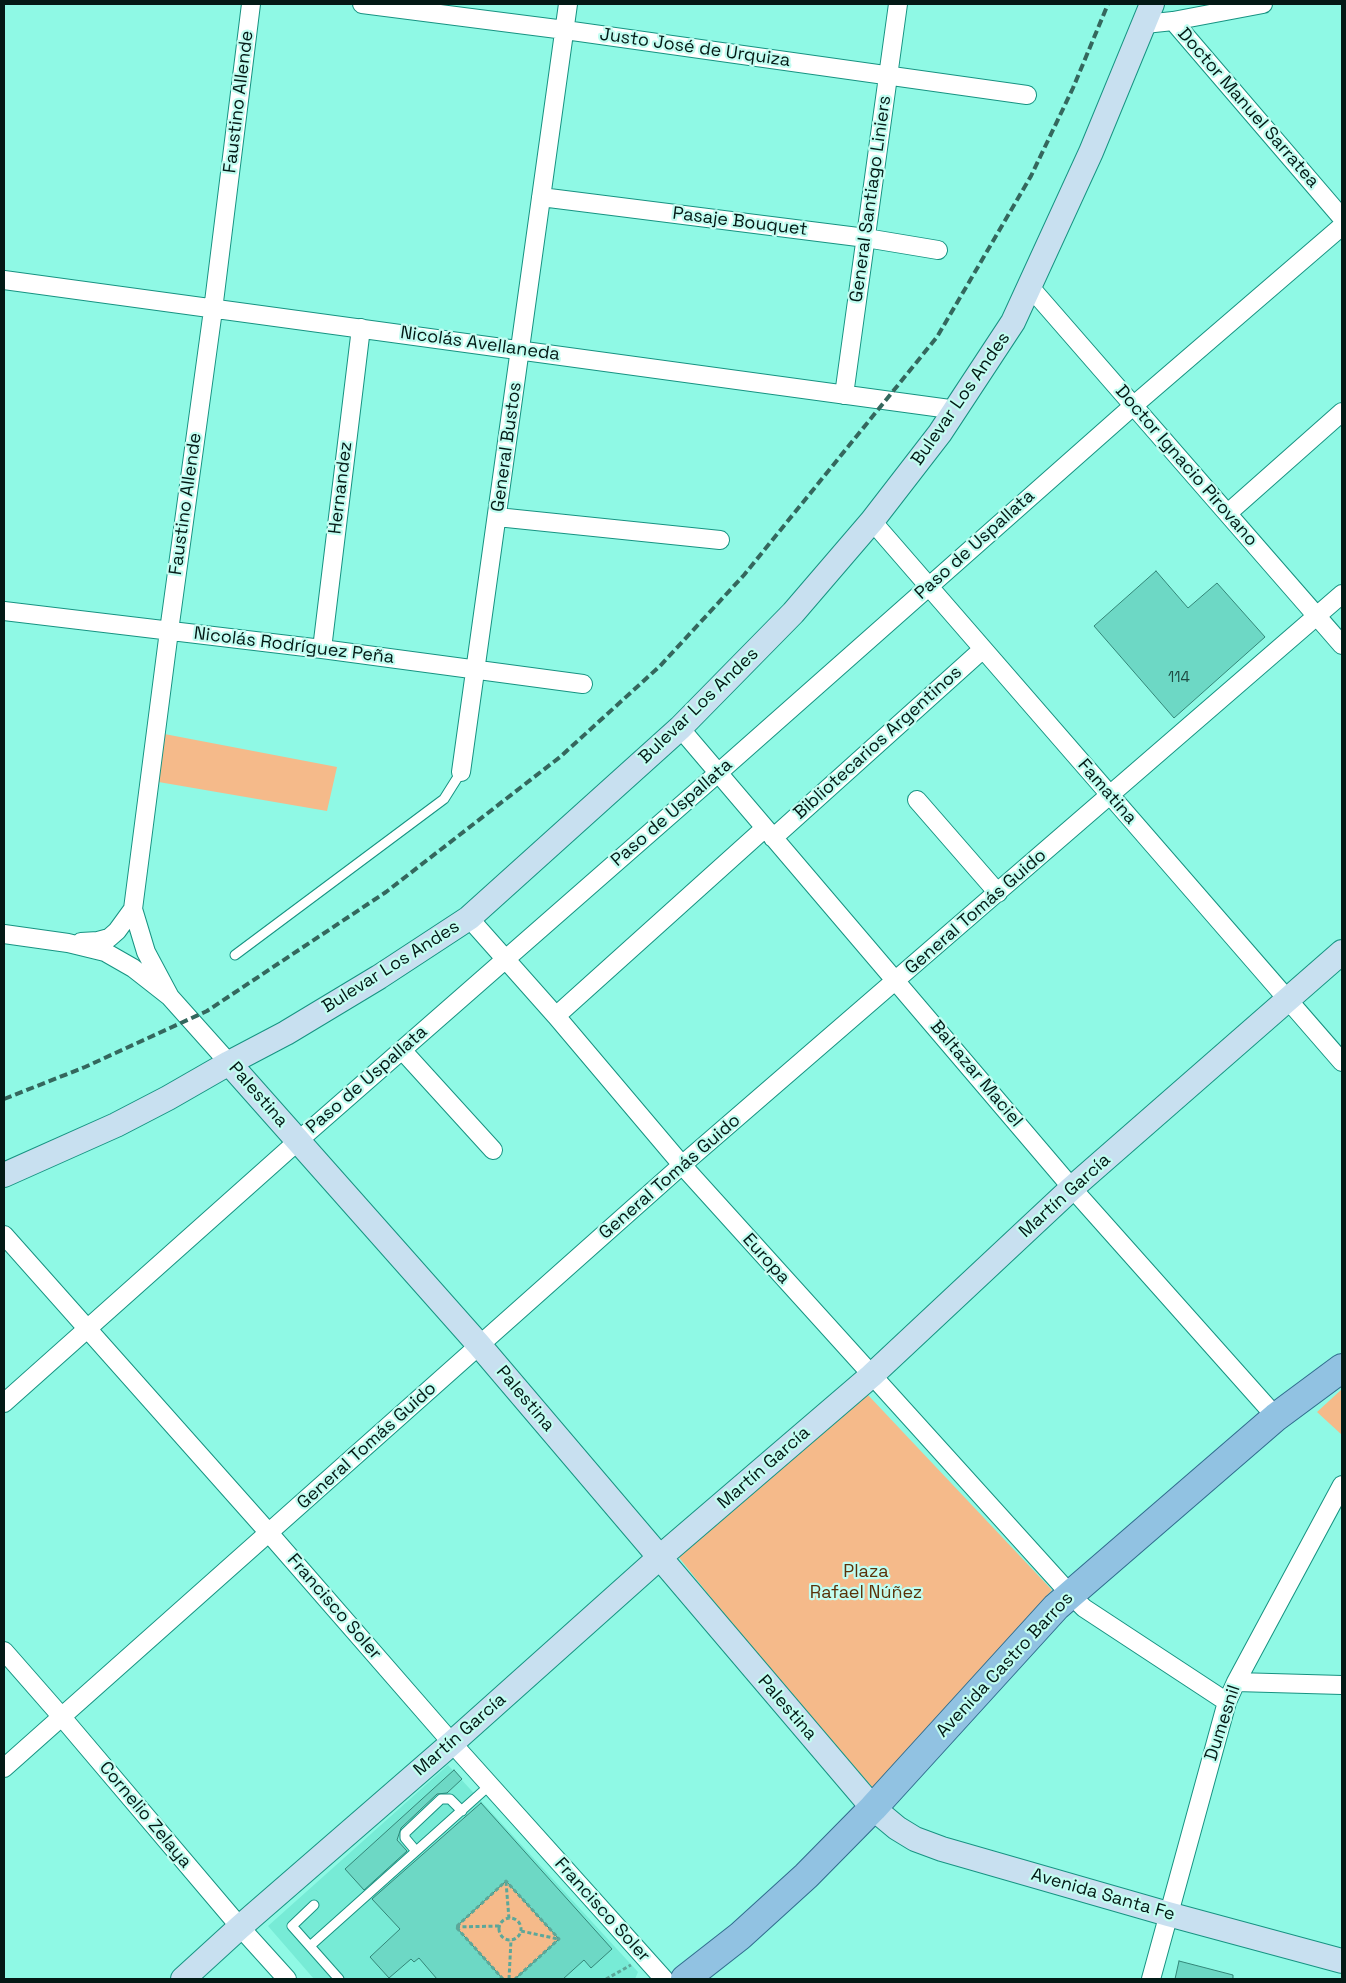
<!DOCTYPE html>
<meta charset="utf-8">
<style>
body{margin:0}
#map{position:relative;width:1346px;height:1983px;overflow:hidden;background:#8ff9e5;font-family:"Space Grotesk",sans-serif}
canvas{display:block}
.frame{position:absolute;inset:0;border:5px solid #031915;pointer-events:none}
</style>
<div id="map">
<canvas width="1346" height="1983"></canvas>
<div class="frame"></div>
</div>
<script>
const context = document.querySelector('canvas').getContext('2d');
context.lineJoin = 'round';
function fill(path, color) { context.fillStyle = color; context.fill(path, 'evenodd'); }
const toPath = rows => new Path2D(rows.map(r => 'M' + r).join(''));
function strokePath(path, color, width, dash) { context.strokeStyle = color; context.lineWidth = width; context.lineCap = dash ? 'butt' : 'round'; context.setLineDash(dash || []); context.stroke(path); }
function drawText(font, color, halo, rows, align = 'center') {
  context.font = font + ' "Space Grotesk",sans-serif'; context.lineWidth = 4.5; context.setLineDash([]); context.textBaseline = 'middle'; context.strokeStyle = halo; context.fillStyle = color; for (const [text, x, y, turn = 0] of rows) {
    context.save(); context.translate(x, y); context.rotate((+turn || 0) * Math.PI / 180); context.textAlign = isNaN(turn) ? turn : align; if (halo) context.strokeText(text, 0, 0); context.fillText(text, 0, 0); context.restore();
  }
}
fill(toPath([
 [448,1765,638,1972,635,1979,314,1979,268,1926]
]), '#77ebd6');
fill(toPath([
 [154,732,337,767,327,811,147,780],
 [1342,1389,1342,1435,1317,1412],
 [868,1395,1052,1590,873,1788,756,1654,677,1555],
 [506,1881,559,1939,515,1979,503,1979,456,1927]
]), '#f5ba8a');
const building = toPath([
 [1156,571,1188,608,1217,583,1265,637,1174,718,1094,626,1156,571],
 [454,1770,462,1779,447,1793,437,1794,401,1828,397,1840,407,1851,364,1890,345,1869,454,1770],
 [481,1803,612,1949,591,1968,584,1960,563,1979,515,1979,559,1939,506,1881,456,1927,503,1979,437,1979,419,1958,414,1962,411,1959,389,1978,370,1957,400,1929,372,1899,481,1803],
 [1179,1961,1233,1975,1233,1979,1175,1979,1179,1961]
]);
fill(building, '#6dd8c5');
strokePath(building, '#338678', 1);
const lane = toPath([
 [235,955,444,799,461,772],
 [416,1851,405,1838,405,1833,441,1799,450,1799,462,1811],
 [314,1905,292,1926,339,1979],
 [310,1946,490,1785]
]);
const street = toPath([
 [362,4,565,30,1027,95],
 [1173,21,1342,218],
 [1145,24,1173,21,1263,4],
 [541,197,866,238,938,250],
 [4,280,957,410],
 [1030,287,1342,645],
 [844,395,898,4],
 [1228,513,1342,412],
 [497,517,720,540],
 [872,521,1342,1062],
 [4,611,322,649,583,684],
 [322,649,361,328],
 [680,728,1072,1188,1276,1417],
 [461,772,568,4],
 [917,800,998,893],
 [773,838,983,649],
 [469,918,556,1016,682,1165,1070,1594,1084,1608,1227,1702],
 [4,934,68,943,105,952,133,968,170,997,229,1063],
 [81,942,98,941,109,938,117,931,133,909],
 [170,997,146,952,133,909,169,631,213,310,251,4],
 [556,1016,765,828],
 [402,1050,493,1150],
 [4,1235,269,1533,452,1743,664,1979],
 [4,1403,298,1141,717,774,1133,406,1342,226],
 [4,1651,61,1716,240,1927,287,1979],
 [1236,1682,1342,1685],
 [4,1768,682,1165,1342,594],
 [1151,1979,1227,1702,1236,1682,1342,1485]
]);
const secondary = toPath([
 [229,1063,480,1346,873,1808,897,1828,915,1839,942,1849,1168,1914,1342,1961],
 [4,1175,116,1125,168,1098,229,1063,286,1033,379,977,469,918,680,728,793,613,872,521,940,433,1013,322,1091,152,1152,4],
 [183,1979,240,1927,452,1743,659,1558,871,1376,1072,1188,1342,952]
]);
const primary = toPath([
 [685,1979,740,1936,806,1876,873,1808,1056,1607,1276,1417,1342,1368]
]);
strokePath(lane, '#179382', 11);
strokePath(street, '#179382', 20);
strokePath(secondary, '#179382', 26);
strokePath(primary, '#2f6c8d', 30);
strokePath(toPath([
 [506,1882,509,1919],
 '499 1929a11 11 0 1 1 22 0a11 11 0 1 1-22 0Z',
 [456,1927,500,1926],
 [521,1931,558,1939],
 [503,1979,456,1927,506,1881,559,1939,515,1979],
 [509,1979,511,1940],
 [606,1979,631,1965]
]), '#5ca799', 3, [4, 2.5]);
strokePath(lane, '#fff', 9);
strokePath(street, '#fff', 18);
strokePath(secondary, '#c8e0f0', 24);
strokePath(primary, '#91c2e2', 28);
strokePath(toPath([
 [4,1099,85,1067,207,1011,386,892,560,757,660,666,744,575,937,337,1031,176,1073,88,1108,4]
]), '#34675d', 4, [8, 4]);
drawText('15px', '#1e4941', null, [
 ["114",1179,678]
]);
drawText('18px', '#031915', '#c2fdf1', [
 ["Justo José de Urquiza",695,48,8],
 ["Faustino Allende",239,102,-83],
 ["Doctor Manuel Sarratea",1248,108,49],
 ["General Santiago Liniers",871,199,-82],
 ["Pasaje Bouquet",740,222,7],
 ["Nicolás Avellaneda",480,344,8],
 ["Bulevar Los Andes",961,399,-55],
 ["General Bustos",507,447,-82],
 ["Doctor Ignacio Pirovano",1186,466,49],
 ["Hernandez",341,488,-83],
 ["Faustino Allende",186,504,-82],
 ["Paso de Uspallata",975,545,-42],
 ["Nicolás Rodríguez Peña",294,646,7],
 ["Bulevar Los Andes",699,706,-44],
 ["Bibliotecarios Argentinos",878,743,-42],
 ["Famatina",1107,792,49],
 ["Paso de Uspallata",672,813,-41],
 ["General Tomás Guido",976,912,-41],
 ["Bulevar Los Andes",391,967,-32],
 ["Baltazar Maciel",976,1074,50],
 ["Paso de Uspallata",367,1080,-41],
 ["Palestina",258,1095,49],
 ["General Tomás Guido",670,1177,-41],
 ["Martín García",1065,1196,-42],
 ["Europa",766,1259,48],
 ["Palestina",525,1399,50],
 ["General Tomás Guido",367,1446,-42],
 ["Martín García",764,1468,-41],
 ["Francisco Soler",334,1607,49],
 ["Avenida Castro Barros",1005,1665,-47],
 ["Palestina",787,1708,49],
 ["Dumesnil",1223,1723,-72],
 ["Martín García",460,1735,-41],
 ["Cornelio Zelaya",145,1815,50],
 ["Avenida Santa Fe",1103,1895,16],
 ["Francisco Soler",602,1910,48]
]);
drawText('18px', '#5a3209', '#c2fdf1', [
 ["Plaza",866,1572],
 ["Rafael Núñez",866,1593]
]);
</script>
